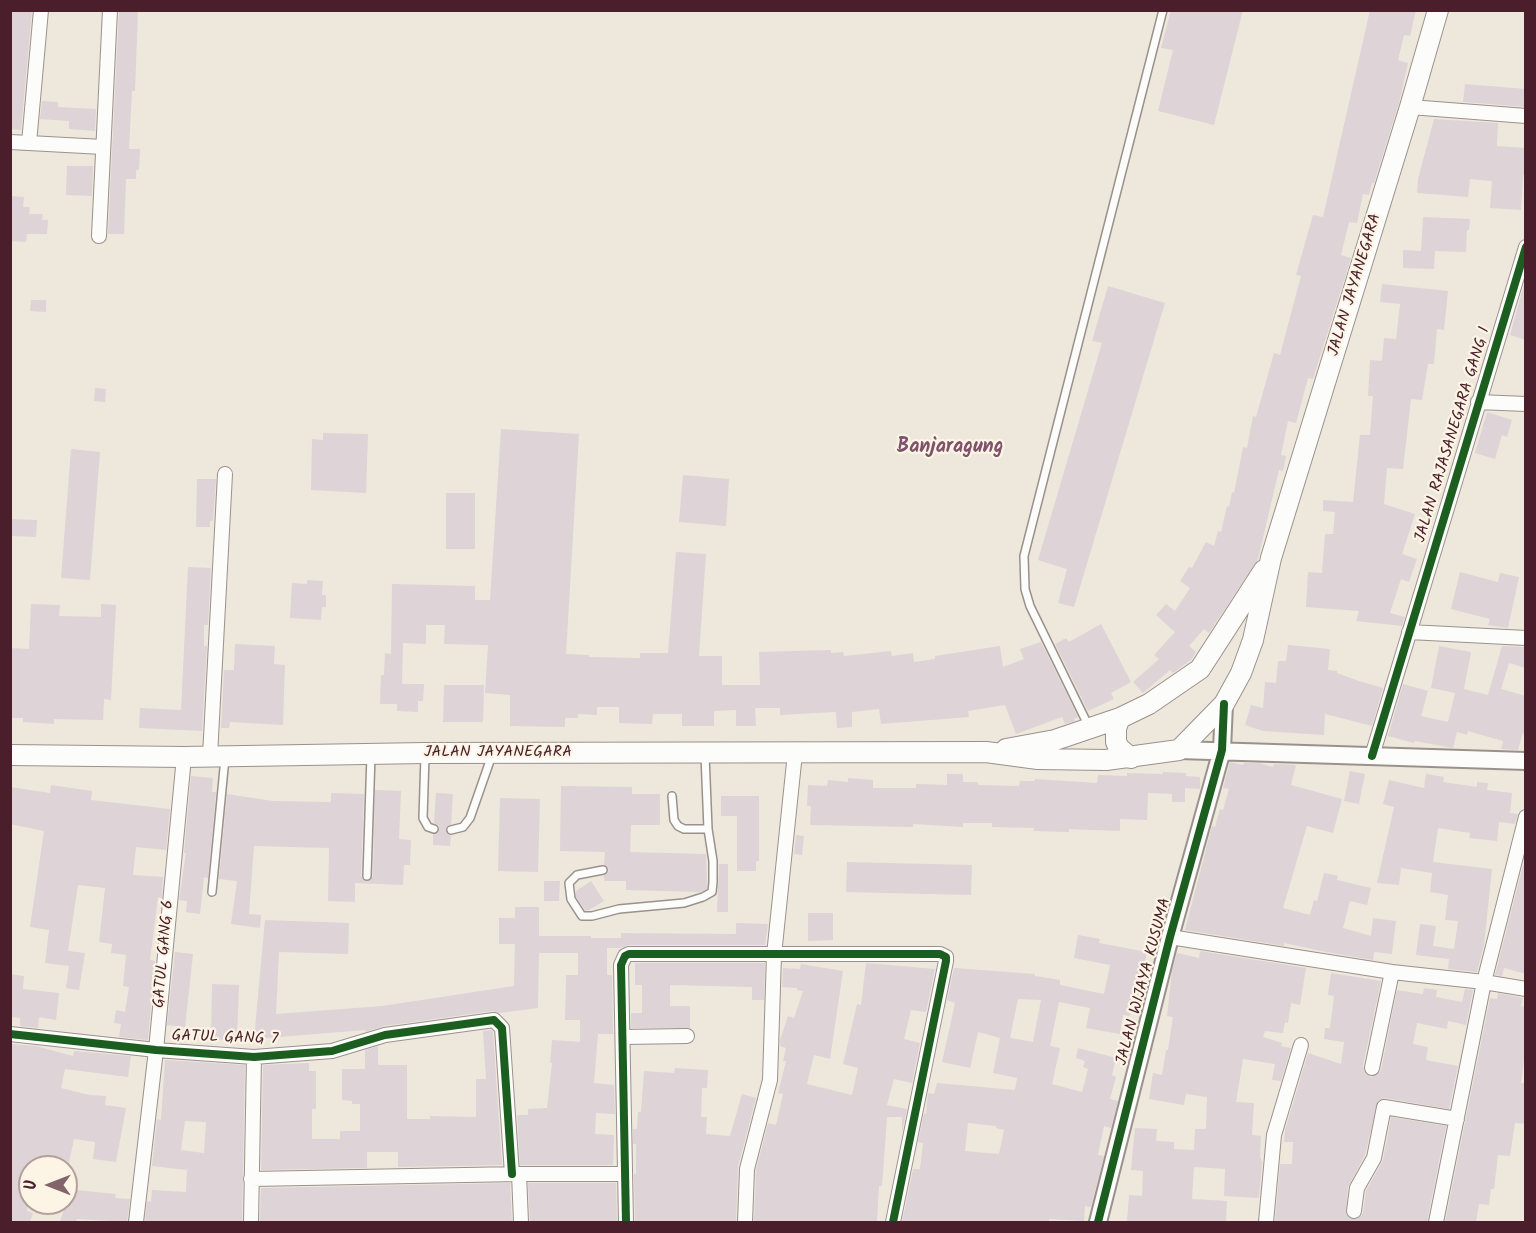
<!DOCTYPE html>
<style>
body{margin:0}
#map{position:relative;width:1536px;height:1233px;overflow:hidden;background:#ede8db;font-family:Kalam,sans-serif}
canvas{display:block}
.frame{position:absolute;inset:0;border:12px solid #4a1f2b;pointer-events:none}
.north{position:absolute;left:18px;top:1155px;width:60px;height:60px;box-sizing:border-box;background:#fcf5e5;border:2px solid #b59f9b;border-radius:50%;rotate:270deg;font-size:16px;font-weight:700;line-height:24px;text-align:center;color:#4a1f2b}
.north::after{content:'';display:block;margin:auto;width:21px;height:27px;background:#836569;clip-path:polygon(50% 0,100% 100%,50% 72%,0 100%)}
</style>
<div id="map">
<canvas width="1536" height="1233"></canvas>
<div class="frame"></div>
<div class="north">U</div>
</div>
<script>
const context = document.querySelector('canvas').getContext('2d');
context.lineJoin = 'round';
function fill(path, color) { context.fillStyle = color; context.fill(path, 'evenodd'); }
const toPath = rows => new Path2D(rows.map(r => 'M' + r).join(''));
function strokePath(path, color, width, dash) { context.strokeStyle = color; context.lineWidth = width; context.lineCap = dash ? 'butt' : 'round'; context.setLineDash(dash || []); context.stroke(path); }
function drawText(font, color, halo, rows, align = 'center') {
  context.font = font + ' Kalam,sans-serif'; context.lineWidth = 4.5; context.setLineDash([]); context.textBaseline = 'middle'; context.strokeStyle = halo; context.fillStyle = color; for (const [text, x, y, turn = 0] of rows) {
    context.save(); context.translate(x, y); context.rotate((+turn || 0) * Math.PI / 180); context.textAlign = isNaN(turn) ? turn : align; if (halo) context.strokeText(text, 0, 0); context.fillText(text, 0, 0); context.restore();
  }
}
fill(toPath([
 [10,10,32,10,21,130,10,129],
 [119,10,138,11,135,91,132,91,129,149,140,149,139,170,136,170,136,179,126,179,124,234,108,234],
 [1171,10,1243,10,1214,125,1158,111,1173,50,1161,48],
 [1370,10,1416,10,1410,36,1404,35,1398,60,1408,63,1399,103,1374,183,1372,183,1369,195,1363,194,1357,223,1349,222,1341,255,1351,258,1313,379,1308,378,1296,423,1288,421,1281,455,1286,456,1283,471,1279,470,1258,559,1209,633,1204,629,1189,646,1196,652,1191,660,1173,673,1170,670,1143,693,1133,682,1159,659,1154,655,1175,632,1156,615,1166,604,1175,611,1190,588,1180,581,1189,567,1192,568,1206,542,1214,546,1218,531,1221,532,1227,506,1229,507,1232,492,1234,493,1243,447,1247,448,1253,416,1256,417,1274,353,1280,355,1301,276,1296,275,1313,215,1323,217],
 [1465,84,1526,89,1526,107,1463,102],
 [42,101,58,102,58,107,96,109,95,131,69,129,69,121,40,119],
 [1434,119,1498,123,1497,146,1526,148,1526,176,1523,175,1521,210,1490,208,1492,181,1470,179,1468,197,1417,193,1418,179],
 [67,166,93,166,92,196,66,195],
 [10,196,24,197,23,207,30,207,29,214,43,214,42,220,48,220,47,234,27,234,26,242,10,241],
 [1423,217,1470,219,1469,230,1467,230,1466,252,1435,251,1434,269,1403,268,1403,250,1421,251],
 [1382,284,1448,291,1444,330,1437,329,1434,364,1428,364,1422,400,1411,399,1403,469,1387,468,1384,504,1415,514,1402,554,1417,559,1409,582,1401,579,1390,613,1405,617,1402,626,1356,621,1359,611,1306,607,1308,572,1322,573,1325,534,1333,534,1335,512,1323,511,1323,500,1353,502,1360,435,1370,435,1373,396,1368,396,1370,360,1382,361,1384,338,1396,339,1400,304,1380,302],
 [1524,284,1526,284,1526,340,1510,335],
 [1108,286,1165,303,1074,607,1058,603,1067,569,1038,560,1102,343,1092,341],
 [31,300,46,300,46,312,30,311],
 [95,388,106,389,105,402,94,401],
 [1487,412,1512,420,1507,437,1502,435,1495,459,1475,453],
 [501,429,579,434,566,654,589,655,589,657,640,658,640,653,668,653,676,552,706,554,699,656,722,656,722,685,760,685,759,652,831,650,831,653,843,652,844,656,891,651,892,656,913,653,914,662,935,659,935,656,1000,646,1003,667,1024,659,1020,649,1041,642,1078,717,1074,719,1075,721,1065,724,1062,717,1016,734,1005,705,968,711,969,717,881,724,879,709,852,712,852,727,837,728,836,712,780,715,780,708,755,708,756,726,736,726,736,710,714,711,714,726,682,726,682,714,653,714,652,724,619,723,619,707,597,707,597,715,578,714,578,718,565,718,565,727,510,726,510,695,485,693,488,645,444,644,445,625,426,625,426,644,403,643,402,684,424,684,423,701,418,701,418,712,397,711,397,704,380,704,381,675,384,675,385,653,391,654,392,584,475,586,475,600,490,600],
 [323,433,368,434,366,493,311,490,312,439,323,440],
 [71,449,100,452,90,580,61,578],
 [683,475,729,479,726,526,679,522],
 [197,479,216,479,213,521,210,521,210,527,196,527],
 [446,493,475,493,475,549,446,549],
 [10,519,37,520,36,537,10,536],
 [188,567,211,568,208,625,204,625,204,646,207,646,202,731,139,728,140,708,181,710],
 [1460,572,1498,582,1500,573,1519,577,1508,628,1488,625,1490,619,1451,609],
 [307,580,323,581,322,595,326,595,326,607,322,607,321,620,290,618,292,583,307,584],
 [31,604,60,605,59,616,101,617,101,604,116,605,111,700,104,699,103,720,54,719,54,724,23,722,23,718,10,718,10,648,29,649],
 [1101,624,1131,682,1111,693,1114,699,1088,711,1055,644,1066,638,1069,642],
 [235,644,275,646,274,664,285,665,283,725,230,722,229,728,221,728,224,670,234,670],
 [1288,645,1330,649,1328,670,1337,671,1337,673,1359,681,1383,688,1372,726,1325,714,1324,735,1263,731,1245,725,1251,705,1263,708,1265,682,1276,683,1278,661,1286,661],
 [1439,646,1471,652,1464,689,1488,695,1502,646,1526,647,1526,668,1509,663,1501,689,1526,696,1526,733,1523,733,1518,750,1501,749,1503,741,1468,731,1467,735,1457,732,1453,748,1415,741,1414,743,1388,736,1403,684,1428,691,1421,716,1448,722,1455,693,1431,688],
 [444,685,484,685,483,722,443,722],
 [1230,762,1243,765,1244,763,1259,763,1273,767,1274,764,1296,765,1291,785,1342,799,1333,833,1307,826,1283,908,1310,915,1314,900,1317,901,1324,873,1338,876,1337,880,1371,888,1367,905,1350,901,1343,928,1371,936,1373,918,1396,921,1392,954,1374,952,1373,960,1326,952,1284,943,1284,946,1185,930,1212,826,1215,827,1220,809,1223,810,1229,789,1223,788],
 [1350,771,1365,774,1359,804,1344,801],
 [1163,772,1186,773,1186,776,1200,777,1200,789,1185,788,1185,802,1172,802,1172,794,1148,793,1147,820,1120,819,1120,831,1069,829,1069,832,1034,831,1034,828,992,827,992,823,963,823,963,827,913,824,913,827,810,825,811,806,807,806,808,785,827,786,828,780,848,782,848,778,873,780,873,788,916,788,916,784,947,785,947,774,963,774,963,782,978,782,978,785,1019,786,1020,781,1035,781,1035,779,1097,783,1098,775,1127,776,1127,773,1163,774],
 [1426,774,1444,777,1443,782,1477,787,1477,782,1488,783,1487,790,1512,793,1510,813,1518,814,1515,824,1499,822,1497,841,1469,838,1470,833,1438,828,1433,862,1492,869,1484,945,1477,972,1448,969,1449,959,1416,955,1420,924,1436,926,1433,946,1454,949,1458,921,1445,920,1448,895,1430,892,1432,873,1401,868,1399,885,1377,883,1394,807,1383,804,1389,780,1424,788],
 [191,776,213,778,212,792,216,792,208,878,204,877,200,914,186,912,187,901,179,900,186,853,184,853],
 [51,785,92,791,91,800,170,809,166,850,136,847,133,875,163,877,162,898,158,897,150,960,155,961,148,1040,119,1037,121,1024,114,1023,116,1010,125,1012,129,987,123,986,126,955,111,953,112,944,99,942,105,888,78,885,68,951,85,953,79,990,66,988,69,966,45,963,49,930,30,927,44,831,10,824,10,787,50,793],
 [561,786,632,787,632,794,660,794,660,825,631,825,630,852,706,854,707,889,701,892,626,890,626,881,604,881,604,875,609,870,604,865,605,852,560,851],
 [375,790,401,791,399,839,411,840,410,865,404,865,403,885,355,883,355,902,328,901,329,848,254,846,249,914,261,915,260,928,231,924,237,881,219,879,227,794,273,801,331,802,331,793,364,794,361,876,364,880,367,882,373,876],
 [436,793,453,794,451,824,446,829,447,833,451,836,450,846,433,845,433,834,439,830,439,826,434,823],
 [721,796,759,796,759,861,756,861,756,871,737,871,737,816,721,816],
 [500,798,540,799,538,872,498,871],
 [796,835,804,836,802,855,794,854],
 [847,862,972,865,971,895,846,892],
 [719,864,728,864,728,912,717,912],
 [1523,865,1526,866,1526,974,1504,968,1502,976,1495,975],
 [544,881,560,881,559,901,544,901],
 [591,881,604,901,589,910,585,910,576,897,576,891],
 [515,907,539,907,539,936,591,936,591,938,621,938,621,933,736,934,736,923,768,924,765,945,629,945,620,948,607,948,607,975,612,975,613,1034,598,1034,594,1083,614,1085,615,1114,596,1113,595,1134,614,1135,613,1165,520,1165,517,1115,528,1115,528,1109,547,1108,552,1063,550,1063,552,1040,580,1042,580,1020,565,1020,566,975,578,975,578,953,539,953,538,1008,499,1013,493,1011,384,1026,365,1032,365,1030,254,1039,265,920,349,923,348,954,279,952,276,1014,382,1006,514,986,515,944,499,944,499,918,515,918],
 [808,913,833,913,833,940,808,941],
 [1078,935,1100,939,1099,943,1147,952,1140,989,1143,989,1141,1000,1133,999,1130,1016,1123,1015,1120,1034,1086,1028,1090,1008,1059,1002,1050,1046,1060,1048,1052,1084,1082,1092,1088,1069,1083,1067,1085,1061,1076,1058,1078,1048,1116,1058,1112,1075,1116,1077,1110,1099,1118,1101,1111,1128,1104,1126,1098,1155,1104,1156,1091,1207,1085,1206,1084,1221,1049,1219,1049,1222,902,1222,913,1169,920,1169,923,1143,918,1142,924,1113,926,1114,928,1093,934,1094,937,1083,1015,1090,1017,1078,993,1073,1000,1038,978,1032,970,1068,942,1062,955,1003,947,1000,954,968,1035,974,1035,976,1060,980,1060,985,1104,994,1110,965,1074,958],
 [1018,999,1041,1000,1033,1042,1010,1038],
 [968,1123,996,1126,996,1128,1004,1130,999,1154,965,1151],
 [1200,951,1306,968,1300,1005,1291,1003,1288,1023,1285,1022,1283,1033,1265,1031,1263,1037,1282,1043,1281,1046,1291,1048,1281,1081,1272,1080,1275,1064,1243,1059,1236,1102,1254,1103,1252,1135,1261,1136,1260,1156,1262,1163,1259,1198,1224,1196,1225,1169,1194,1167,1192,1199,1227,1201,1226,1222,1127,1222,1129,1195,1142,1196,1143,1171,1131,1170,1135,1128,1157,1129,1156,1141,1174,1142,1174,1149,1194,1150,1195,1129,1206,1129,1207,1097,1186,1094,1184,1105,1149,1099,1153,1073,1162,1075,1166,1050,1168,1050,1173,1017,1167,1016,1172,971,1177,953,1199,958],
 [175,952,193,954,185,1027,167,1025],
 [635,963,765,963,764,1000,752,1000,752,987,670,985,670,1006,690,1006,690,1028,631,1028,631,1013,642,1013,642,985,635,985],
 [866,963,935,969,926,1012,911,1010,904,1039,920,1043,912,1083,894,1079,887,1105,907,1109,902,1133,902,1117,887,1117,882,1186,879,1186,877,1222,754,1222,756,1170,768,1123,776,1125,783,1094,778,1093,786,1061,783,1061,786,1048,780,1046,780,1040,788,1016,794,1018,803,991,797,990,797,988,782,987,783,968,800,969,801,964,843,971,830,1059,814,1055,807,1084,852,1095,858,1068,843,1064,857,1004,861,1005],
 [1331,973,1381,981,1363,1066,1366,1074,1371,1077,1378,1074,1381,1070,1397,990,1423,994,1424,988,1437,990,1436,997,1462,1002,1465,989,1473,990,1466,1025,1448,1021,1447,1029,1417,1023,1413,1044,1428,1047,1426,1060,1458,1066,1449,1109,1385,1098,1378,1101,1365,1155,1348,1187,1346,1214,1349,1218,1357,1219,1363,1213,1366,1191,1383,1160,1391,1117,1446,1126,1427,1222,1275,1222,1280,1164,1292,1164,1293,1142,1284,1142,1285,1130,1308,1053,1341,1064,1344,1042,1324,1039,1325,1028,1330,1028,1334,996,1328,995],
 [10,974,24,976,23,989,59,993,56,1020,39,1017,38,1028,20,1026,20,1018,10,1017],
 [212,984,239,985,237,1040,211,1040],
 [1498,993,1523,998,1521,1006,1526,1007,1526,1044,1521,1083,1526,1083,1526,1124,1515,1123,1510,1156,1498,1155,1494,1189,1491,1189,1489,1205,1479,1204,1476,1222,1464,1221,1464,1222,1445,1222,1490,998,1497,999],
 [491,1030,493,1032,502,1165,398,1167,398,1152,367,1152,367,1168,261,1170,263,1065,309,1063,309,1071,316,1071,316,1109,312,1109,312,1139,340,1139,340,1131,360,1131,360,1104,352,1104,352,1101,342,1100,342,1069,365,1069,365,1050,378,1046,378,1065,407,1065,407,1119,430,1119,430,1116,476,1117,476,1079,486,1079,483,1031],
 [10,1044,36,1046,73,1056,74,1051,131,1056,128,1077,65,1069,61,1088,89,1095,106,1096,105,1105,126,1108,116,1162,93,1159,95,1142,74,1139,68,1167,30,1167,30,1197,27,1211,33,1213,30,1222,10,1221],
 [165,1060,245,1065,242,1222,145,1222,147,1201,151,1202,152,1190,186,1192,187,1170,152,1166,157,1119,161,1120],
 [185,1121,206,1122,204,1153,181,1150],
 [675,1068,708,1070,707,1088,702,1088,701,1117,707,1117,706,1134,730,1136,742,1094,756,1098,738,1167,736,1222,635,1222,634,1174,636,1174,636,1144,633,1144,633,1129,637,1129,638,1112,641,1112,644,1071,674,1073],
 [510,1183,512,1222,260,1222,261,1188],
 [528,1183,616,1183,617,1222,530,1222],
 [66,1189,116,1194,115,1198,130,1199,127,1222,77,1219,76,1222,60,1222,66,1203]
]), '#ded3d6');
const service = toPath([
 [1089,727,1030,606,1025,589,1024,556,1163,10],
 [425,756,423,818,428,827,434,829],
 [672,796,674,820,678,826,684,829,708,829,705,755],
 [451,830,463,827,470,818,492,755],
 [603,870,577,875,569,883,571,899,582,916,592,916,619,909,684,903,703,897,712,892,713,882,713,861,708,829],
 [367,876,371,755],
 [212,892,225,758]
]);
const minor = toPath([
 [1410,107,1526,116],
 [10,142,103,147],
 [29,143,41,10],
 [99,236,110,10],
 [1478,402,1526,404],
 [1409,632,1526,638],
 [210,756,225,474],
 [1372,756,1526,247],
 [1170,937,1392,972,1484,982,1526,989],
 [10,1034,156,1050,254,1057,332,1051,385,1035,494,1020,502,1028,512,1174],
 [623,1037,687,1036],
 [1372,1068,1392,972],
 [519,1174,521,1222],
 [251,1179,519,1174,624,1174],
 [1354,1211,1357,1188,1374,1158,1384,1107,1457,1119],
 [136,1222,156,1050,184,757],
 [251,1222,254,1057],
 [626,1222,621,965,625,956,629,954,940,954,946,957,946,961,893,1222],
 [745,1222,747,1169,770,1080,774,955,795,753],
 [1266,1222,1274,1135,1301,1045],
 [1436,1222,1484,982,1526,817]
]);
const tertiary = toPath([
 [1179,750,1526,761],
 [1098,1222,1170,937,1222,750,1224,704]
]);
const secondary = toPath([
 [1120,718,1116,728,1116,742,1119,748,1131,758],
 [1006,749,1055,740,1120,718,1149,704,1200,669,1264,570],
 [10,755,184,757,425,753,986,752,1038,759,1106,760,1179,750,1224,704,1241,673,1253,640,1271,558,1410,107,1438,10]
]);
strokePath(service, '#9b918c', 10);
strokePath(minor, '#9b918c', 16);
strokePath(tertiary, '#9b918c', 20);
strokePath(secondary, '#9b918c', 22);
strokePath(service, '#fcfcfa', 7);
strokePath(minor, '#fcfcfa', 14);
strokePath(tertiary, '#fcfcfa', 16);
strokePath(secondary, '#fcfcfa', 20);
strokePath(toPath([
 [1372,756,1526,247],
 [10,1034,156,1050,254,1057,332,1051,385,1035,494,1020,502,1028,512,1174],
 [626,1222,621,965,625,956,629,954,940,954,946,957,946,961,893,1222],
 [1098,1222,1170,937,1222,750,1224,704]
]), '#1b5e20', 8);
drawText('16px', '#4a1f2b', '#fcf5e5', [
 ["JALAN JAYANEGARA",1356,285,-73],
 ["JALAN RAJASANEGARA GANG I",1454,435,-73],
 ["JALAN JAYANEGARA",498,753],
 ["GATUL GANG 6",165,954,-85],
 ["JALAN WIJAYA KUSUMA",1145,982,-75],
 ["GATUL GANG 7",225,1039,2]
]);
drawText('bold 20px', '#7e526b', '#fcf5e5', [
 ["Banjaragung",950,449]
]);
</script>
